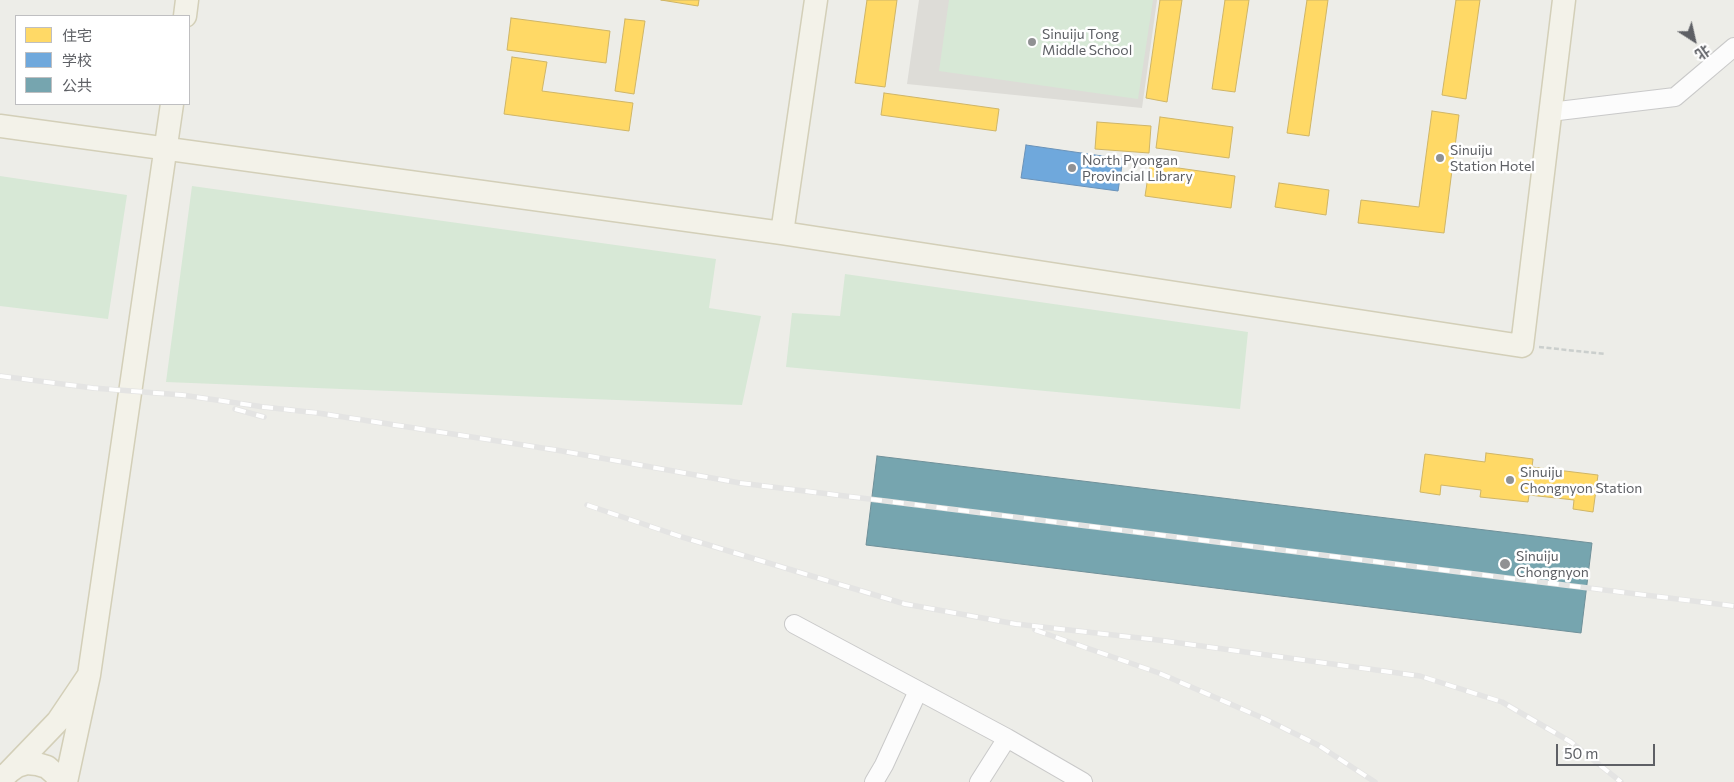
<!DOCTYPE html>
<meta charset="utf-8">
<style>
body{margin:0}
#map{position:relative;width:1734px;height:782px;overflow:hidden;background:#edede8;font-family:Commissioner,"Noto Sans SC",sans-serif}
canvas{display:block}
.legend{position:absolute;left:15px;top:15px;width:175px;height:90px;box-sizing:border-box;background:#fff;border:1px solid #bfbfc1;margin:0;padding:6px 9px;list-style:none;font-size:15px;color:#5e6065}
.legend li{display:flex;align-items:center;gap:10px;height:25px}
.legend b{width:25px;border:1px solid #bfbfc1}
.north{position:absolute;left:1669px;top:15px;width:50px;height:50px;-webkit-text-stroke:4px #fff;paint-order:stroke;rotate:145deg;font-size:14px;font-weight:700;line-height:20px;text-align:center;color:#5e6065}
.north::after{content:'';display:block;margin:auto;width:18px;height:22px;background:#5e6065;clip-path:polygon(50% 0,100% 100%,50% 72%,0 100%)}
.scale{position:absolute;left:1556px;top:744px;width:99px;height:22px;box-sizing:border-box;border:2px solid #5e6065;border-top:0;padding-left:6px;font-size:15px;line-height:18px;white-space:nowrap;color:#5e6065;-webkit-text-stroke:4px #fff;paint-order:stroke}
</style>
<div id="map">
<canvas width="1734" height="782"></canvas>
<ul class="legend">
<li><b style="height:14px;background:#ffd966"></b>住宅</li>
<li><b style="height:14px;background:#6fa8dc"></b>学校</li>
<li><b style="height:14px;background:#76a5af"></b>公共</li>
</ul>
<div class="north">北</div>
<div class="scale">50 m</div>
</div>
<script>
const context = document.querySelector('canvas').getContext('2d');
context.lineJoin = 'round';
function fill(path, color) { context.fillStyle = color; context.fill(path, 'evenodd'); }
const toPath = rows => new Path2D(rows.map(r => 'M' + r).join(''));
function strokePath(path, color, width, dash) { context.strokeStyle = color; context.lineWidth = width; context.lineCap = dash ? 'butt' : 'round'; context.setLineDash(dash || []); context.stroke(path); }
function drawText(font, color, halo, rows, align = 'center') {
  context.font = font + ' Commissioner,sans-serif'; context.lineWidth = 5; context.setLineDash([]); context.textBaseline = 'middle'; context.strokeStyle = halo; context.fillStyle = color; for (const [text, x, y, turn = 0] of rows) {
    context.save(); context.translate(x, y); context.rotate((+turn || 0) * Math.PI / 180); context.textAlign = isNaN(turn) ? turn : align; if (halo) context.strokeText(text, 0, 0); context.fillText(text, 0, 0); context.restore();
  }
}
fill(toPath([
 [919,0,1157,0,1142,108,907,84]
]), '#dddcd7');
fill(toPath([
 [949,0,1153,0,1138,99,939,71],
 [0,176,127,195,108,319,0,306],
 [192,186,716,259,709,308,761,316,742,405,166,382],
 [845,274,1248,332,1240,409,786,367,792,313,840,316]
]), '#d7e8d6');
const homes = toPath([
 [661,0,699,0,698,6,661,0],
 [867,0,897,0,885,87,855,83,867,0],
 [1160,0,1182,0,1167,102,1146,98,1160,0],
 [1225,0,1249,0,1235,92,1212,89,1225,0],
 [1307,0,1328,0,1309,136,1287,133,1307,0],
 [1456,0,1480,0,1466,99,1442,95,1456,0],
 [511,18,610,31,606,63,507,50,511,18],
 [625,19,645,21,634,94,615,91,625,19],
 [512,57,547,62,542,91,633,103,629,131,504,114,512,57],
 [884,93,999,109,996,131,881,115,884,93],
 [1432,111,1459,115,1444,233,1358,223,1361,200,1419,207,1432,111],
 [1160,117,1233,127,1229,158,1156,148,1160,117],
 [1097,122,1151,126,1149,153,1095,149,1097,122],
 [1150,164,1235,176,1231,208,1145,196,1150,164],
 [1279,183,1329,190,1326,215,1275,207,1279,183],
 [1486,453,1533,459,1532,467,1598,475,1593,512,1573,509,1574,500,1529,495,1528,502,1480,497,1481,490,1441,485,1440,495,1420,492,1425,454,1485,462,1486,453]
]);
fill(homes, '#ffd966');
strokePath(homes, '#cfb566', 1);
const schools = toPath([
 [1026,145,1123,159,1118,191,1021,178,1026,145]
]);
fill(schools, '#6fa8dc');
strokePath(schools, '#6a92b8', 1);
const public = toPath([
 [877,456,1592,543,1581,633,866,545,877,456]
]);
fill(public, '#76a5af');
strokePath(public, '#6f9099', 1);
const minor = toPath([
 [1550,112,1675,97,1734,47],
 [794,624,1007,738,1083,782],
 [874,782,884,765,918,691],
 [979,782,1007,738]
]);
const major = toPath([
 [185,16,187,0],
 [0,126,782,233,1522,346,1564,0],
 [782,233,816,0],
 [89,675,172,104],
 [10,771,17,766,27,763,37,764,47,767,55,774,60,782],
 [0,779,8,773,58,721,89,675,66,782]
]);
strokePath(minor, '#c9c9c9', 20);
strokePath(major, '#d3cfb8', 25);
strokePath(toPath([
 [1539,347,1605,354]
]), '#cbcfcd', 2.5, [5, 2.5]);
strokePath(minor, '#fcfcfc', 18);
strokePath(major, '#f3f2e9', 22);
const rail = toPath([
 [0,376,93,388,182,395,264,407,318,413,562,451,740,483,1734,606],
 [235,409,264,417],
 [587,505,682,537,905,604,1016,624,1158,640,1420,676,1502,702,1571,742,1621,782],
 [1035,630,1159,673,1265,719,1318,745,1375,782]
]);
strokePath(rail, '#e4e4e3', 5.5);
strokePath(rail, '#fff', 4, [11]);
for (const [x, y, r, color] of [
 [1032,42,5,"#909193"],
 [1440,158,5,"#909193"],
 [1072,168,5,"#909193"],
 [1510,480,5,"#909193"],
 [1505,564,6,"#909193"]
]) { const dot = new Path2D(); dot.arc(x, y, r, 0, 2 * Math.PI); context.fillStyle = color; context.fill(dot); strokePath(dot, '#fff', 2); }
drawText('14px', '#5e6065', '#fff', [
 ["Sinuiju Tong",1042,34],
 ["Middle School",1042,50],
 ["Sinuiju",1450,150],
 ["Station Hotel",1450,166],
 ["North Pyongan",1082,160],
 ["Provincial Library",1082,176],
 ["Sinuiju",1520,472],
 ["Chongnyon Station",1520,488],
 ["Sinuiju",1516,556],
 ["Chongnyon",1516,572]
], 'left');
</script>
